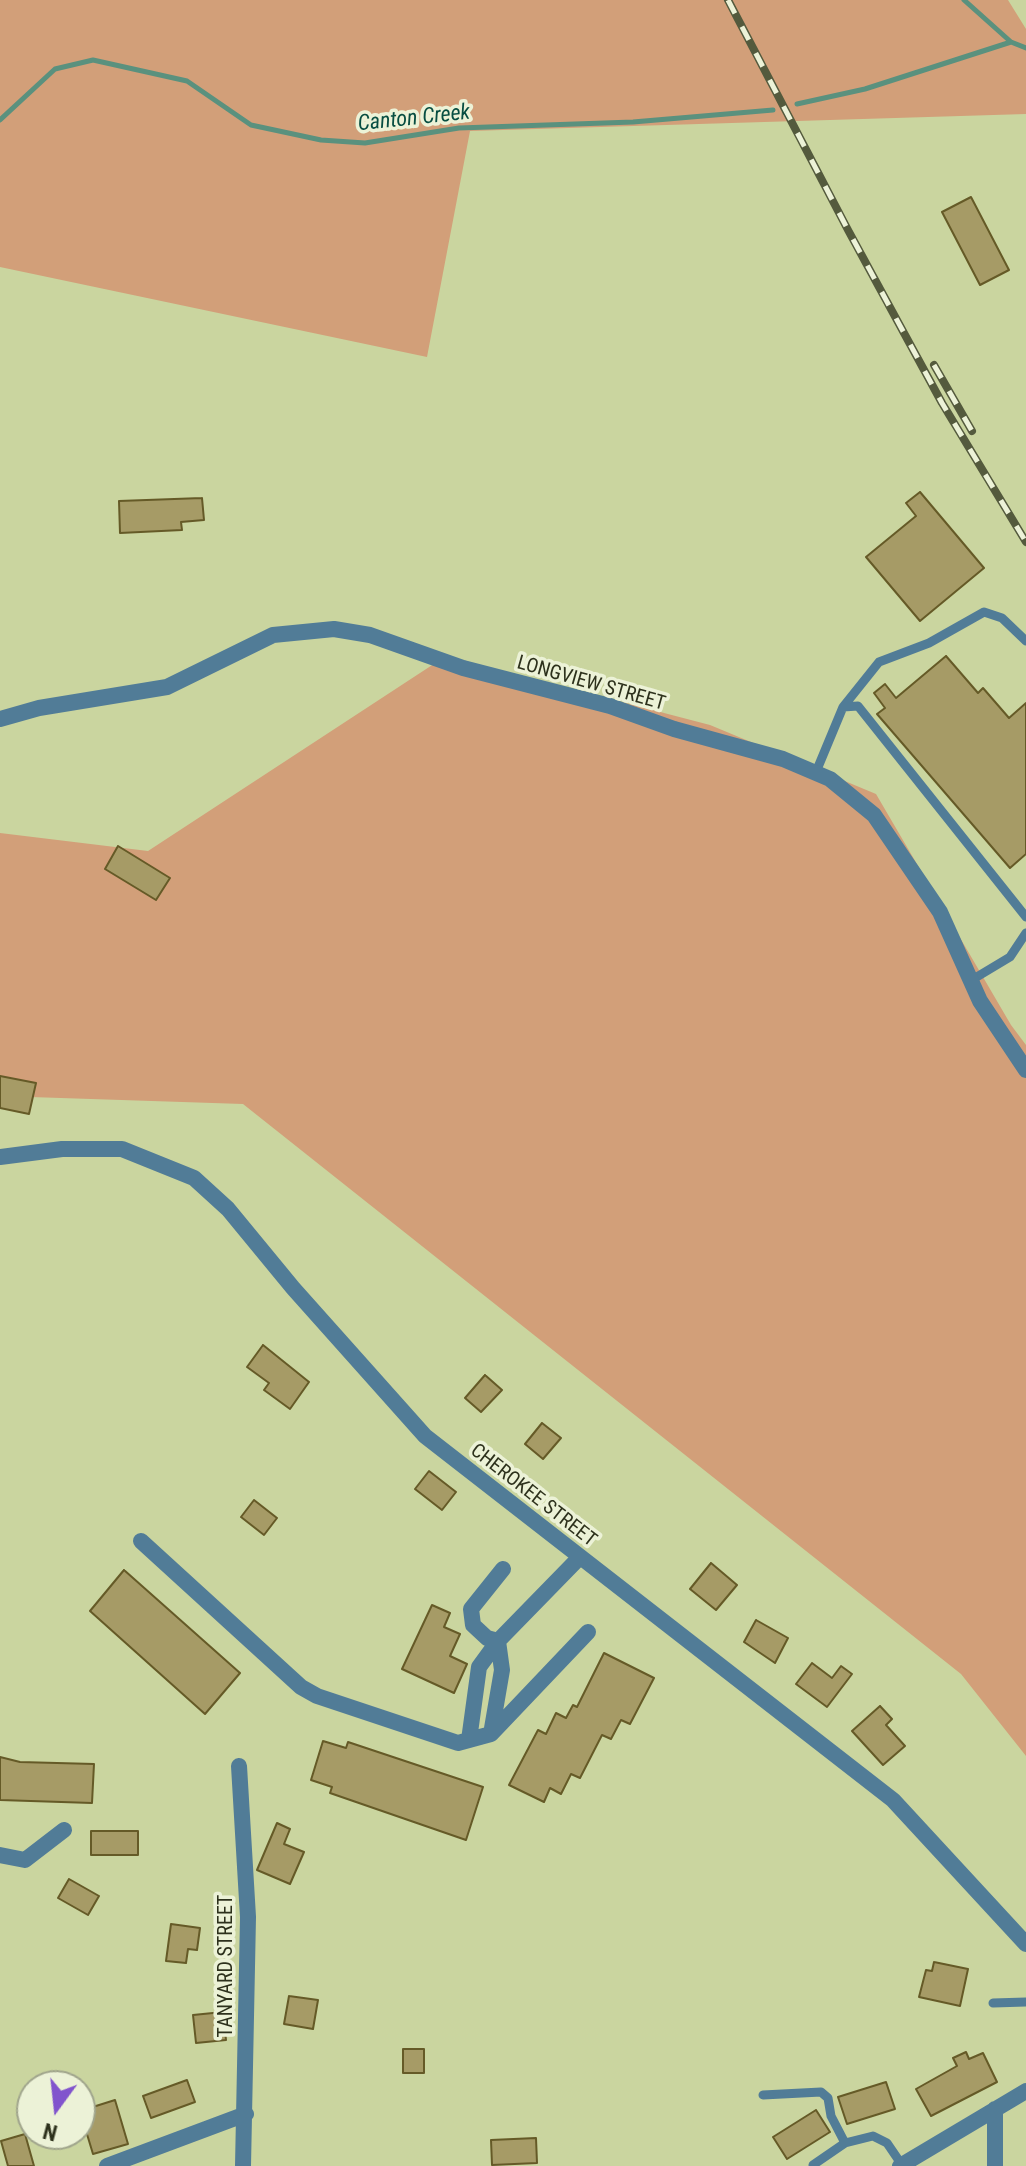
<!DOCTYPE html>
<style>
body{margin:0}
#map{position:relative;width:1026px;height:2166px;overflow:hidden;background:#cad59f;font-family:"Roboto Condensed",sans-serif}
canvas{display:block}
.north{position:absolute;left:16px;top:2070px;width:80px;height:80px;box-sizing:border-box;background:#ecf2d7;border:2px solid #a0a58c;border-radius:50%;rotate:195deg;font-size:22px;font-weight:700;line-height:32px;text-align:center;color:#2d311c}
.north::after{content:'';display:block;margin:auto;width:28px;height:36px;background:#8154cd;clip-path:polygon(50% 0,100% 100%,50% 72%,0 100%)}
</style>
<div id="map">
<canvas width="1026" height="2166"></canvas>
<div class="north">N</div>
</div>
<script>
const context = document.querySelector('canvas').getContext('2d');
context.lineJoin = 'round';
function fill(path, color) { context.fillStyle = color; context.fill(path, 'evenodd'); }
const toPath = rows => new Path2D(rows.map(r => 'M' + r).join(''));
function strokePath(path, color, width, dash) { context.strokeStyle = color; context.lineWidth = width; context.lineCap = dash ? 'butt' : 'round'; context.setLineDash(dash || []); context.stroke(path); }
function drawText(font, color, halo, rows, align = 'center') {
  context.font = font + ' "Roboto Condensed",sans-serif'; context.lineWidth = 7; context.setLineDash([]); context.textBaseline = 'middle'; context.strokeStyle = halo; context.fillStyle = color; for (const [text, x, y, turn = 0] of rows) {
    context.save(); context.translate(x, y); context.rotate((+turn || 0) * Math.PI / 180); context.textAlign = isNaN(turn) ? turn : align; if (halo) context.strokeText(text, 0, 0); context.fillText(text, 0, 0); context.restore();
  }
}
fill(toPath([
 [0,0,1008,0,1026,29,1026,114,470,131,427,357,0,267],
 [446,656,710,725,876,794,1011,1025,1026,1045,1026,1756,961,1674,243,1104,0,1096,0,833,148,851]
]), '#d29f79');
strokePath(toPath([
 [964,0,1011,42,1026,48],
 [797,104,865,89,1011,42],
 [0,120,55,69,93,60,187,81,251,125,321,140,365,143,459,128,633,122,773,110]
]), '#5a917e', 5);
const building = toPath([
 [971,197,1009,270,980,285,942,212,971,197],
 [920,492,984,568,920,621,866,557,916,516,906,503,920,492],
 [202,498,204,520,181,522,182,530,120,533,119,501,202,498],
 [946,656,978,693,983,688,1009,718,1026,703,1026,854,1010,868,877,714,885,708,874,693,885,684,896,698,946,656],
 [118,846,170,878,156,900,105,869,118,846],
 [0,1076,36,1083,29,1114,0,1108,0,1076],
 [263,1345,309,1382,290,1409,264,1390,269,1383,247,1367,263,1345],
 [485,1375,502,1390,481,1412,465,1398,485,1375],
 [542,1423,561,1438,543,1459,525,1444,542,1423],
 [429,1471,456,1492,442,1510,415,1489,429,1471],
 [254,1500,277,1518,264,1535,241,1517,254,1500],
 [711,1563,737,1585,716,1610,690,1589,711,1563],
 [124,1570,240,1673,205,1714,90,1611,124,1570],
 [432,1605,450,1613,444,1627,460,1634,450,1656,467,1664,454,1693,402,1669,432,1605],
 [756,1620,788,1638,775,1663,744,1642,756,1620],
 [604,1653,654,1678,630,1724,621,1720,611,1739,602,1735,580,1778,571,1774,561,1794,550,1788,544,1802,509,1785,538,1730,546,1734,556,1713,566,1718,573,1705,577,1707,604,1653],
 [812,1663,832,1678,841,1666,852,1674,827,1707,796,1684,812,1663],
 [880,1706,892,1719,886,1725,905,1746,883,1765,852,1731,880,1706],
 [323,1741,346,1748,348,1742,483,1787,466,1840,330,1793,332,1787,311,1780,323,1741],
 [0,1757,20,1762,94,1764,92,1803,0,1800,0,1757],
 [277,1823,290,1829,284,1844,304,1852,290,1884,257,1870,277,1823],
 [91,1831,138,1831,138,1855,91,1855,91,1831],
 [69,1879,99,1896,88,1915,58,1898,69,1879],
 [171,1924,200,1928,197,1950,188,1949,186,1963,166,1961,171,1924],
 [934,1962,968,1969,960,2006,919,1997,926,1970,932,1971,934,1962],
 [289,1996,318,2000,313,2029,284,2024,289,1996],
 [223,2012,226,2040,196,2043,193,2015,223,2012],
 [403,2049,424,2049,424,2073,403,2073,403,2049],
 [966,2052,969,2059,983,2053,997,2082,931,2116,916,2089,957,2066,953,2058,966,2052],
 [187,2080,195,2102,151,2118,143,2096,187,2080],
 [886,2082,895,2109,847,2124,838,2097,886,2082],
 [115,2100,128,2144,93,2154,80,2111,115,2100],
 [816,2110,830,2132,787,2159,773,2137,816,2110],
 [25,2134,34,2166,8,2166,1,2141,25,2134],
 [536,2138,537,2163,492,2165,491,2140,536,2138]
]);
fill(building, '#a69b66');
strokePath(building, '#655a27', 2);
strokePath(toPath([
 [843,707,879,662,929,643,984,612,1002,618,1026,641],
 [816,772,843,707,858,706,1026,917],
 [970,981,1010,957,1026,933],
 [993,2003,1026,2002],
 [763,2095,821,2092,828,2098,831,2116,845,2143],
 [813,2165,845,2143,873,2136,887,2143,902,2165]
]), '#517c97', 9);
strokePath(toPath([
 [0,719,39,708,167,687,273,635,334,629,370,635,463,668,610,706,674,729,783,759,830,779,874,815,940,912,980,1001,1026,1070],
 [0,1157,62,1149,122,1149,194,1178,228,1209,293,1288,425,1436,893,1800,1026,1944],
 [141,1541,301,1687,317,1696,458,1743,491,1734],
 [498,1641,487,1638,473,1625,471,1609,503,1569],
 [491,1734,588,1632],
 [491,1734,502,1670,498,1641],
 [469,1740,479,1667,498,1641,579,1558],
 [239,1766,248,1917,243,2166],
 [0,1855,25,1860,64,1830],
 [107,2166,246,2114],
 [900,2166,1026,2091],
 [995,2166,995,2109]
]), '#517c97', 16);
const rail = toPath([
 [728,0,848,230,942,403,1026,542],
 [934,365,972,431]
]);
strokePath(rail, '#545a3d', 8);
strokePath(rail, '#ecf2d7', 5, [15]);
drawText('20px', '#2d311c', '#ecf2d7', [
 ["LONGVIEW STREET",591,684,16],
 ["CHEROKEE STREET",533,1496,38],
 ["TANYARD STREET",227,1966,-90]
]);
drawText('italic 22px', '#074d41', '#ecf2d7', [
 ["Canton Creek",414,119,-6]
]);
</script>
